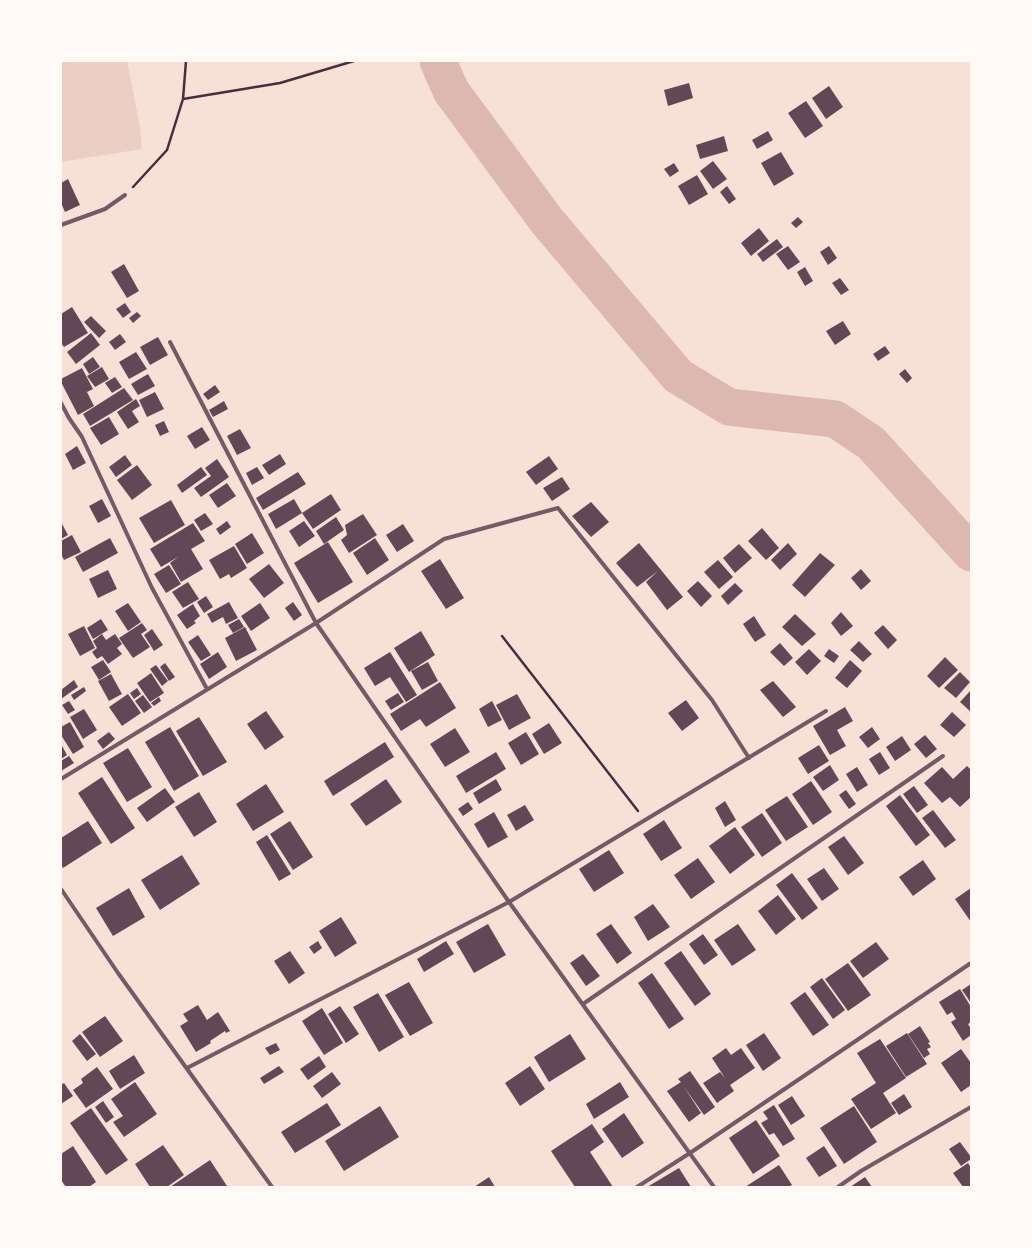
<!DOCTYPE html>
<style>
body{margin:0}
#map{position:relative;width:1032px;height:1248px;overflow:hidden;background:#f7e1d7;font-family:Arial,sans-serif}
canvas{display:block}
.frame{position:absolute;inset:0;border:62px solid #fffaf5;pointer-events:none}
</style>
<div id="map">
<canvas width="1032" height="1248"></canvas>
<div class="frame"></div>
</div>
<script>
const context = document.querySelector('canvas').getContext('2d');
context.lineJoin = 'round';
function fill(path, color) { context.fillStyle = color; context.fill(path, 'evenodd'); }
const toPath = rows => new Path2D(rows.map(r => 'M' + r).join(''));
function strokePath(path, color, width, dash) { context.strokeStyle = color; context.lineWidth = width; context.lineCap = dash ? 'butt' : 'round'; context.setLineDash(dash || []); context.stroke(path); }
fill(toPath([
 [61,61,127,61,140,127,142,149,61,162]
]), '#ebcfc5');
strokePath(toPath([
 [438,61,451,91,547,221,678,376,729,407,835,419,871,443,971,553]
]), '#dcb8b0', 37);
fill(toPath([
 [689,83,693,98,668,106,664,90],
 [829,86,843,107,826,119,812,98],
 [806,101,823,126,805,138,788,113],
 [768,131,773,140,757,149,752,140],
 [724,136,728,151,700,159,696,145],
 [781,152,794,174,774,186,761,163],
 [713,161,727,179,713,189,700,171],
 [674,163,679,171,670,177,664,169],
 [697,175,708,194,689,205,678,186],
 [68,179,80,205,65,212,61,203,61,183],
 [727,186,736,199,729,204,720,192],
 [798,217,803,222,796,228,791,223],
 [759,228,769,241,751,256,741,243],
 [777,239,783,247,763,262,757,254],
 [788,246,800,262,788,270,776,254],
 [829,246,837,258,828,265,820,252],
 [124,264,139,291,127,298,111,272],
 [805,267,813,281,805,286,797,272],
 [840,278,849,290,841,295,832,283],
 [125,303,131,312,123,318,116,309],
 [72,307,88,333,64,347,61,343,61,314],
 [137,312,141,316,133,323,129,318],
 [91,316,106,331,99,338,84,322],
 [843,321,851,334,835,345,826,331],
 [91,333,100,345,76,364,67,352],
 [120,334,126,342,115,350,109,342],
 [158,337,168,355,150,365,140,347],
 [885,346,890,353,878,361,873,354],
 [136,352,147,369,129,379,119,362],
 [93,357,100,367,89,374,83,364],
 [102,367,109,379,95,387,87,376],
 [82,368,93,389,87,392,94,406,78,415,61,382,61,379],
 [905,369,912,378,907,383,899,374],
 [148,374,155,386,138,395,131,384],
 [115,377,122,387,112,393,105,383],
 [215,385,220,392,208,400,203,394],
 [124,388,133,400,90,426,83,414],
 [155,392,164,409,147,417,139,400],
 [136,399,140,406,132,411,139,422,128,429,117,412],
 [224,401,228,409,213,417,209,410],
 [109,417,119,434,101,445,90,428],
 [164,421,169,432,160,436,155,425],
 [202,427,210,440,195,449,187,436],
 [240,429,251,448,237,455,227,436],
 [77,446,86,463,73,470,65,454],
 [280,454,286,464,269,475,262,465],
 [125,455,132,465,116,477,109,467],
 [549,456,558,469,536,485,526,472],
 [217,459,229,477,201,497,194,488,211,476,205,468],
 [137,465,152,485,132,500,117,480],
 [201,467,207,475,182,493,177,485],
 [257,467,264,478,252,485,246,473],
 [298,472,306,484,263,510,256,498],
 [562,477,570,489,552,501,543,488],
 [227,483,236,496,218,508,209,495],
 [331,494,341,510,313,529,302,513,276,529,268,514,294,499,302,513],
 [102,499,111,516,98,523,89,506],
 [171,500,185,525,154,543,139,518],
 [591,502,609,522,591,537,572,516],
 [205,513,213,524,201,531,194,520],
 [363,514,377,535,349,553,341,540,347,535,345,525],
 [336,517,344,530,324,544,316,531],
 [227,521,231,527,220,535,216,529],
 [304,521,315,536,299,547,289,531],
 [61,522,68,535,61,539],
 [193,523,205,541,191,549,203,569,181,582,170,563,178,557,161,567,150,549],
 [403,524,414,541,397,552,386,535],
 [762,528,779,548,766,560,748,541],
 [252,533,264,553,247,564,235,544],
 [72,535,81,552,64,560,61,554,61,541],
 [110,538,118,553,83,572,75,557],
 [375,538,389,560,367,575,353,553],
 [328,542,353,582,318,603,294,563],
 [639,543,683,597,667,610,646,582,658,571,637,587,616,563],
 [788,543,797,554,780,570,771,560],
 [739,544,752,558,735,573,723,558],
 [234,546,247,568,231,578,229,574,220,579,209,560],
 [820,553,835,565,805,597,792,585],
 [440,559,464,598,446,609,421,571],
 [718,560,733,577,719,589,704,572],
 [269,564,284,583,264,598,249,579],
 [169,565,181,584,166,593,154,574],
 [861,569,871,581,861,590,851,578],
 [108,570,117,589,98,598,89,579],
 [698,581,712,596,701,607,687,591],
 [188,582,199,599,183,608,172,592],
 [735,583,743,591,728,605,721,596],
 [206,596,213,607,204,613,197,602],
 [229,602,238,618,226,624,223,617,212,623,207,614],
 [293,602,302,615,294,621,285,608],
 [128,603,141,622,128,631,115,611],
 [260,603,270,618,251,631,241,616],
 [193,604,200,616,194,621,196,623,187,629,177,615],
 [841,612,853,626,841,636,831,623],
 [795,614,816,634,802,646,782,627],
 [754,616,766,635,755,642,743,624],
 [101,619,108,630,93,639,87,628],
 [239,619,244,627,233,633,228,625],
 [142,623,147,630,141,634,150,647,133,658,119,638],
 [883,625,897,640,888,649,874,633],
 [84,626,95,648,80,656,68,634],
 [245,627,257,650,236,661,225,638],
 [152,629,163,645,154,651,144,635],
 [421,631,435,655,409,672,394,648],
 [102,634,106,640,115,634,122,644,117,648,122,654,108,664,102,656,97,659,92,652,97,648,93,641],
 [198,635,211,655,201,661,188,642],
 [859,641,872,654,863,662,850,650],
 [780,643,793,658,784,666,770,652],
 [809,649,821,661,807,675,795,662],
 [829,649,839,656,834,663,824,656],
 [218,652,227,667,209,679,200,664],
 [390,652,417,695,406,702,390,677,375,686,364,668],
 [945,657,958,670,939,688,927,676],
 [103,660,111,672,99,680,91,667],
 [850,660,862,671,847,688,835,678],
 [428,662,438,681,422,690,411,671],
 [165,663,175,677,169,681,160,667],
 [156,665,168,681,162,686,150,669],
 [960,672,970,682,956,698,944,688],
 [151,673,164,693,150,702,137,683],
 [111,674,122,694,109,701,98,681],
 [74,680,78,687,61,699,61,690],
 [773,681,796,707,783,717,760,690],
 [440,682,456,708,426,727,420,719,401,731,390,714],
 [84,687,86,691,74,700,71,695],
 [137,688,141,694,134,699,130,693],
 [971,690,971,712,960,702],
 [398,693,404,702,391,710,385,701],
 [128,694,141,713,122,726,109,707],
 [517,694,531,718,509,730,496,705],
 [143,695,152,707,144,713,135,701],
 [159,697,161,701,154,706,151,703],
 [686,700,699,718,682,731,668,713],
 [69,701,75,710,68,714,62,705],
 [492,701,502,720,488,727,479,709],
 [845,707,853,721,837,730,846,746,830,755,813,726],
 [84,709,97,730,83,739,70,717],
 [266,711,284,737,265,750,247,724],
 [952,712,966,725,954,737,940,725],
 [199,717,227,762,203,776,176,731],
 [70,722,84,747,73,754,61,735,61,727],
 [549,723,562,743,544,754,532,734],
 [170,727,199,776,174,791,145,742],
 [872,727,880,739,868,748,859,737],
 [455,728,470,752,445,767,430,744],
 [109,732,115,739,103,749,97,741],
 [526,732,539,754,521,765,508,743],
 [925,735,937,749,926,758,914,744],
 [902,736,911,750,895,761,886,747],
 [385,742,394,757,333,796,324,781],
 [61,744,67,755,61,759],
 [819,745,829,761,808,774,798,758],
 [128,748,152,787,127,802,103,763],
 [496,752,506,769,466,793,456,776],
 [880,752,890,768,879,775,869,759],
 [69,756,74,763,61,771,61,761],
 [830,765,839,780,823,791,813,777],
 [967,766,971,770,971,797,960,807,950,797,942,803,924,783,942,767,953,779],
 [857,767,868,785,857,792,846,774],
 [102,777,135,828,111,844,78,793],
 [386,779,402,802,366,826,350,804],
 [496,779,502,790,479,804,473,793],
 [811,781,832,812,813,825,792,794],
 [266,784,284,812,253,831,236,804],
 [914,786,928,805,917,813,903,794],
 [165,788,175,802,147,822,137,808],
 [846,790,856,804,849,809,839,795],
 [199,792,217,822,194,837,175,807],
 [900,795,930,835,916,846,886,806],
 [787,796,808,827,786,841,765,810],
 [725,801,736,820,725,827,715,808],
 [468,802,473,809,463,816,458,809],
 [525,805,534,820,516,831,507,815],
 [933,810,956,840,945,848,922,818],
 [494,812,508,837,488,848,474,824],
 [762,813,782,843,762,857,741,827],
 [664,820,682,848,661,861,643,834],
 [88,821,102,843,63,868,61,864,61,838],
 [290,821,313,857,293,870,270,834],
 [735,827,755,855,730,874,709,846],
 [267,835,291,874,279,881,256,842],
 [844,836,864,863,848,875,828,847],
 [609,850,624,873,594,892,579,869],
 [182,855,200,884,160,910,141,880],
 [698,858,715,882,691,899,674,875],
 [923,860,936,879,913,896,899,877],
 [824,868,839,889,822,901,807,879],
 [792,873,818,908,802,920,776,885],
 [129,888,145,917,113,936,96,908],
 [971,888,971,922,955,899],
 [778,895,796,919,776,935,758,911],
 [653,904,670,927,648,941,634,917],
 [341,917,357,943,335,957,319,931],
 [488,924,506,955,474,973,456,942],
 [611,924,632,953,617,964,596,934],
 [738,924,756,950,732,966,714,940],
 [703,934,718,955,704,965,689,944],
 [318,941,322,948,314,954,309,947],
 [446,941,454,954,424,972,417,959],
 [876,942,889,959,863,978,850,961],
 [290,951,305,973,289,984,274,961],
 [681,951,711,994,695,1006,664,963],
 [583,954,600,976,586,986,570,963],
 [848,963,871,995,848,1011,825,979],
 [652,973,684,1019,669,1029,638,983],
 [822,978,845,1010,833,1019,810,987],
 [409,982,433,1023,410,1036,385,995],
 [971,984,971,1003,962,990],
 [960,989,971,1007,971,1022,968,1024,971,1029,971,1035,963,1041,951,1022,956,1019,952,1012,947,1015,939,1002],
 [805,992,829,1025,813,1036,790,1003],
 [378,993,404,1037,379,1052,353,1007],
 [198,1005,207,1020,218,1012,230,1031,226,1033,225,1031,210,1041,211,1043,196,1052,180,1026,188,1021,183,1014],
 [340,1006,359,1034,346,1043,328,1014],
 [322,1008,343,1043,324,1055,302,1021],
 [105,1016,123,1041,100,1057,82,1032],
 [920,1026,930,1042,928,1043,931,1047,927,1049,930,1054,924,1058,908,1034],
 [764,1033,781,1058,763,1071,746,1045],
 [907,1033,927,1064,906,1077,886,1046],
 [80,1034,96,1054,87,1061,72,1041],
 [570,1034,586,1059,549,1082,534,1057],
 [880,1039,906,1078,883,1093,896,1113,871,1129,851,1099,876,1083,857,1053],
 [276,1043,280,1050,270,1055,265,1048],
 [726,1048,731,1055,741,1048,755,1068,730,1085,734,1091,717,1103,703,1083,720,1072,725,1078,712,1058],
 [961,1049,971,1063,971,1085,961,1092,941,1063],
 [134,1055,145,1073,120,1089,109,1071],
 [319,1056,326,1067,308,1080,300,1069],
 [279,1066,284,1072,264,1084,260,1078],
 [530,1066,545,1089,520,1106,505,1083],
 [97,1067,113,1089,86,1108,73,1090,83,1083,81,1079],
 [690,1071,715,1107,704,1115,684,1087,701,1113,689,1122,667,1091,681,1082,678,1079],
 [332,1072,341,1084,322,1098,313,1086],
 [135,1082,157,1114,124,1137,113,1122,123,1116,111,1099],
 [620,1082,629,1097,594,1119,586,1104],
 [64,1083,73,1096,61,1104,61,1085],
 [904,1094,912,1107,899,1115,891,1103],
 [792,1096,805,1116,791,1125,778,1105],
 [103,1101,114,1117,106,1123,95,1107],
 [327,1103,341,1125,295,1153,281,1132],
 [774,1105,795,1139,783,1146,774,1133,769,1135,761,1123,768,1119,763,1112],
 [380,1106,399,1137,344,1171,325,1141],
 [854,1106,877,1142,844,1164,820,1128],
 [91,1108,128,1160,106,1175,70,1123],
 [624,1113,644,1143,622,1158,602,1129],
 [756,1120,780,1156,753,1174,729,1138],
 [592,1124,604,1142,590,1152,613,1187,575,1187,551,1151],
 [960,1142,971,1157,971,1159,961,1166,949,1149],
 [163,1145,184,1175,167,1187,150,1187,135,1164],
 [73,1146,96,1182,89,1187,66,1187,61,1180,61,1154],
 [824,1146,837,1166,819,1177,806,1158],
 [210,1160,227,1186,225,1187,170,1187],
 [968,1163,971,1168,971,1187,963,1187,953,1173],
 [779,1165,792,1185,788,1187,745,1187],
 [679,1168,691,1187,647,1187],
 [489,1177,495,1187,474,1187],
 [865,1177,872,1187,850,1187]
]), '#644757');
strokePath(toPath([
 [183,99,280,83,354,61],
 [133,187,167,150,183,99,186,61],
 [502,636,638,811]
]), '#4a2c40', 2.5);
strokePath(toPath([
 [61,225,105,209,125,195],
 [170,342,316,623,509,902,714,1187],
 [61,403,69,418,82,437,152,588,207,689],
 [61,779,316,623,444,539,558,508,712,700,749,758],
 [61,889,118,973,272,1187],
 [583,1004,943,756],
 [187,1068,509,902,826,711],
 [637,1187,690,1153,971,963],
 [838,1187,861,1171,971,1107]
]), '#755966', 4);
</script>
